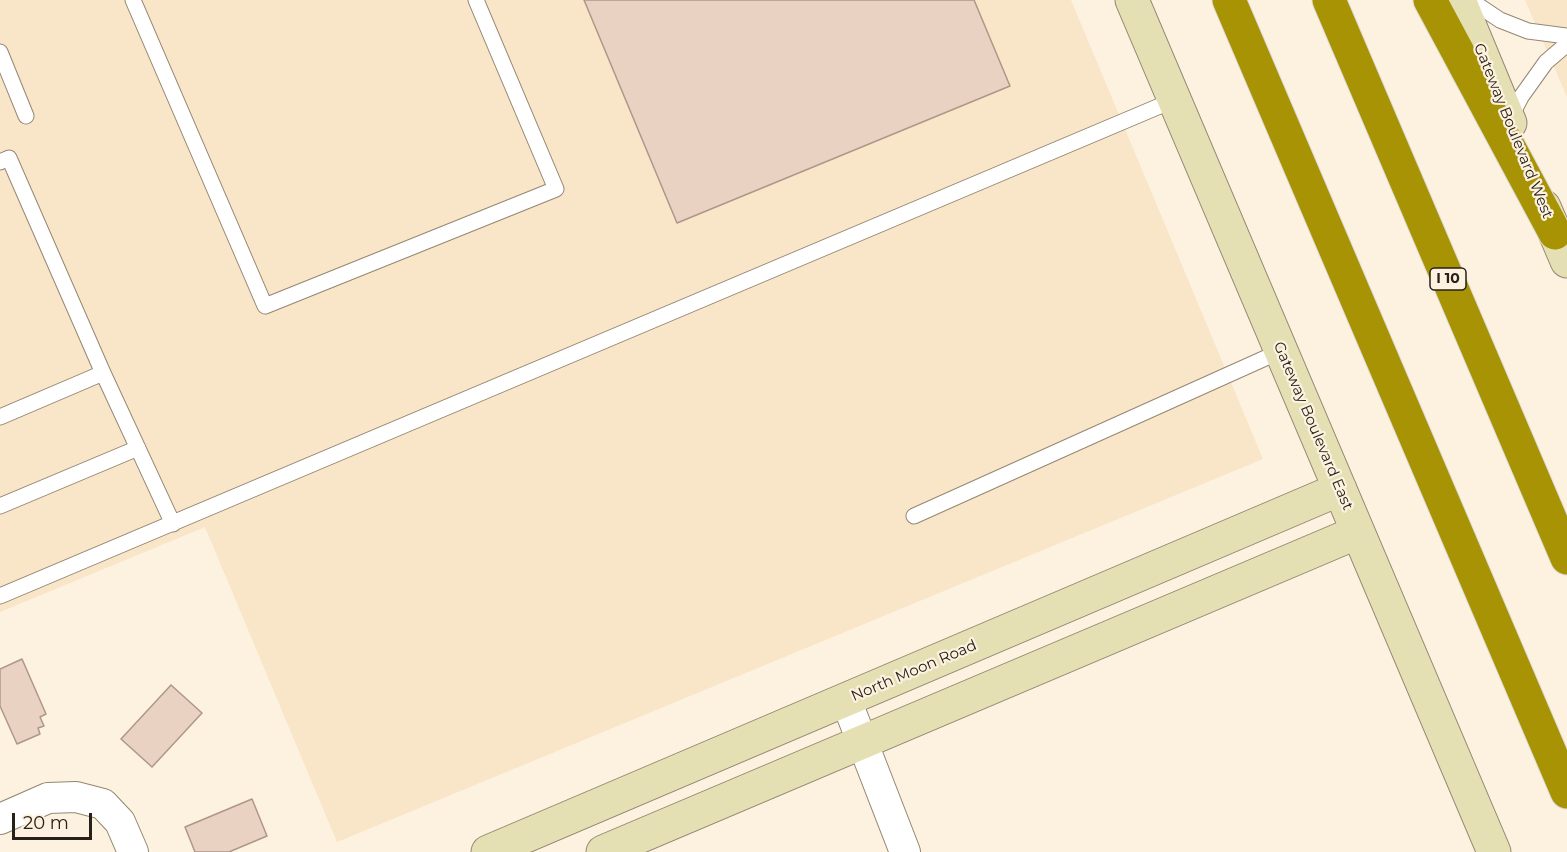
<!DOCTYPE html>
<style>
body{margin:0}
#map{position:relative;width:1567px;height:852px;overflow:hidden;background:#fdf1df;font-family:Montserrat,sans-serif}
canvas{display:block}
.scale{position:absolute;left:12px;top:813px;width:80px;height:27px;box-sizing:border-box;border:3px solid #272119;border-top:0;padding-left:8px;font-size:18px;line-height:21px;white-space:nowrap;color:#272119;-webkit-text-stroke:4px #fdf1df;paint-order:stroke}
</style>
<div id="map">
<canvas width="1567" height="852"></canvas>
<div class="scale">20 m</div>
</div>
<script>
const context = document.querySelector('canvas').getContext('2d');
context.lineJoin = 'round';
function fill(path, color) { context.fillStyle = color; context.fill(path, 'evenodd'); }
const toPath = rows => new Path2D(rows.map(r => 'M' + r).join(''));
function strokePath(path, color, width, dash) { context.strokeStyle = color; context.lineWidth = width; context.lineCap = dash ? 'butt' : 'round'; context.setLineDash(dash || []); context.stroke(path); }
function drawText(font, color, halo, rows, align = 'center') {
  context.font = font + ' Montserrat,sans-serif'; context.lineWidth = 4.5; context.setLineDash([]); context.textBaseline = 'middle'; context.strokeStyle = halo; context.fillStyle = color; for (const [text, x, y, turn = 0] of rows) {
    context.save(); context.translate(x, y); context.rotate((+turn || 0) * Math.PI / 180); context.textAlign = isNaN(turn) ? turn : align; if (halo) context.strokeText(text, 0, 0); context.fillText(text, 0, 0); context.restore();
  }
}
fill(toPath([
 [0,0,1071,0,1263,459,337,842,205,527,0,612],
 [1525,0,1567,0,1567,97]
]), '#f9e5c8');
const building = toPath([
 [584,0,974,0,1010,86,677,223,584,0],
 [22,659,46,714,40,717,44,726,38,728,40,734,17,744,0,706,0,669,22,659],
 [171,685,202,713,152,767,121,739,171,685],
 [252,799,267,836,229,852,195,852,185,827,252,799]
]);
fill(building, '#ead2c3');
strokePath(building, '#ae9789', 1.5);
const lane = toPath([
 [133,0,265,306,556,189,476,0],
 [1470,0,1500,20,1528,31,1567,36],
 [0,52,26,116],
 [1509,120,1521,97,1546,62,1567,44],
 [0,162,9,158,103,373,173,524],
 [0,417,103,373],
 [0,506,138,448],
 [914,516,1281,351],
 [0,596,1174,100]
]);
const street = toPath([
 [846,700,905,852],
 [0,819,48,798,76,797,103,804,120,822,133,852]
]);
const secondary = toPath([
 [1132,0,1494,852],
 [1459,0,1510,123],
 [1544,207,1567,261],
 [488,852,1340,489],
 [603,852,1358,532]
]);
const highway = toPath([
 [1229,0,1567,792],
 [1329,0,1567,558],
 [1430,0,1555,233]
]);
strokePath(lane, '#948772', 17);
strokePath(street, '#948772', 32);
strokePath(secondary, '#948772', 35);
strokePath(highway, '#dcdbda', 35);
strokePath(lane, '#fff', 15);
strokePath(street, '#fff', 30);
strokePath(secondary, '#e5dfb4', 33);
strokePath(highway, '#a79304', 33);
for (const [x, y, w] of [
 [1448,279,36]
]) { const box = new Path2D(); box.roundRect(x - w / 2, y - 11, w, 22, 4.5); context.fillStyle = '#fdf1df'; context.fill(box); strokePath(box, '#272119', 1.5); }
drawText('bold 14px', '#272119', null, [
 ["I 10",1448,279]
]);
drawText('15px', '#272119', '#fdf1df', [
 ["Gateway Boulevard West",1513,131,68],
 ["Gateway Boulevard East",1313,426,67],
 ["North Moon Road",914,671,-23]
]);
</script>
